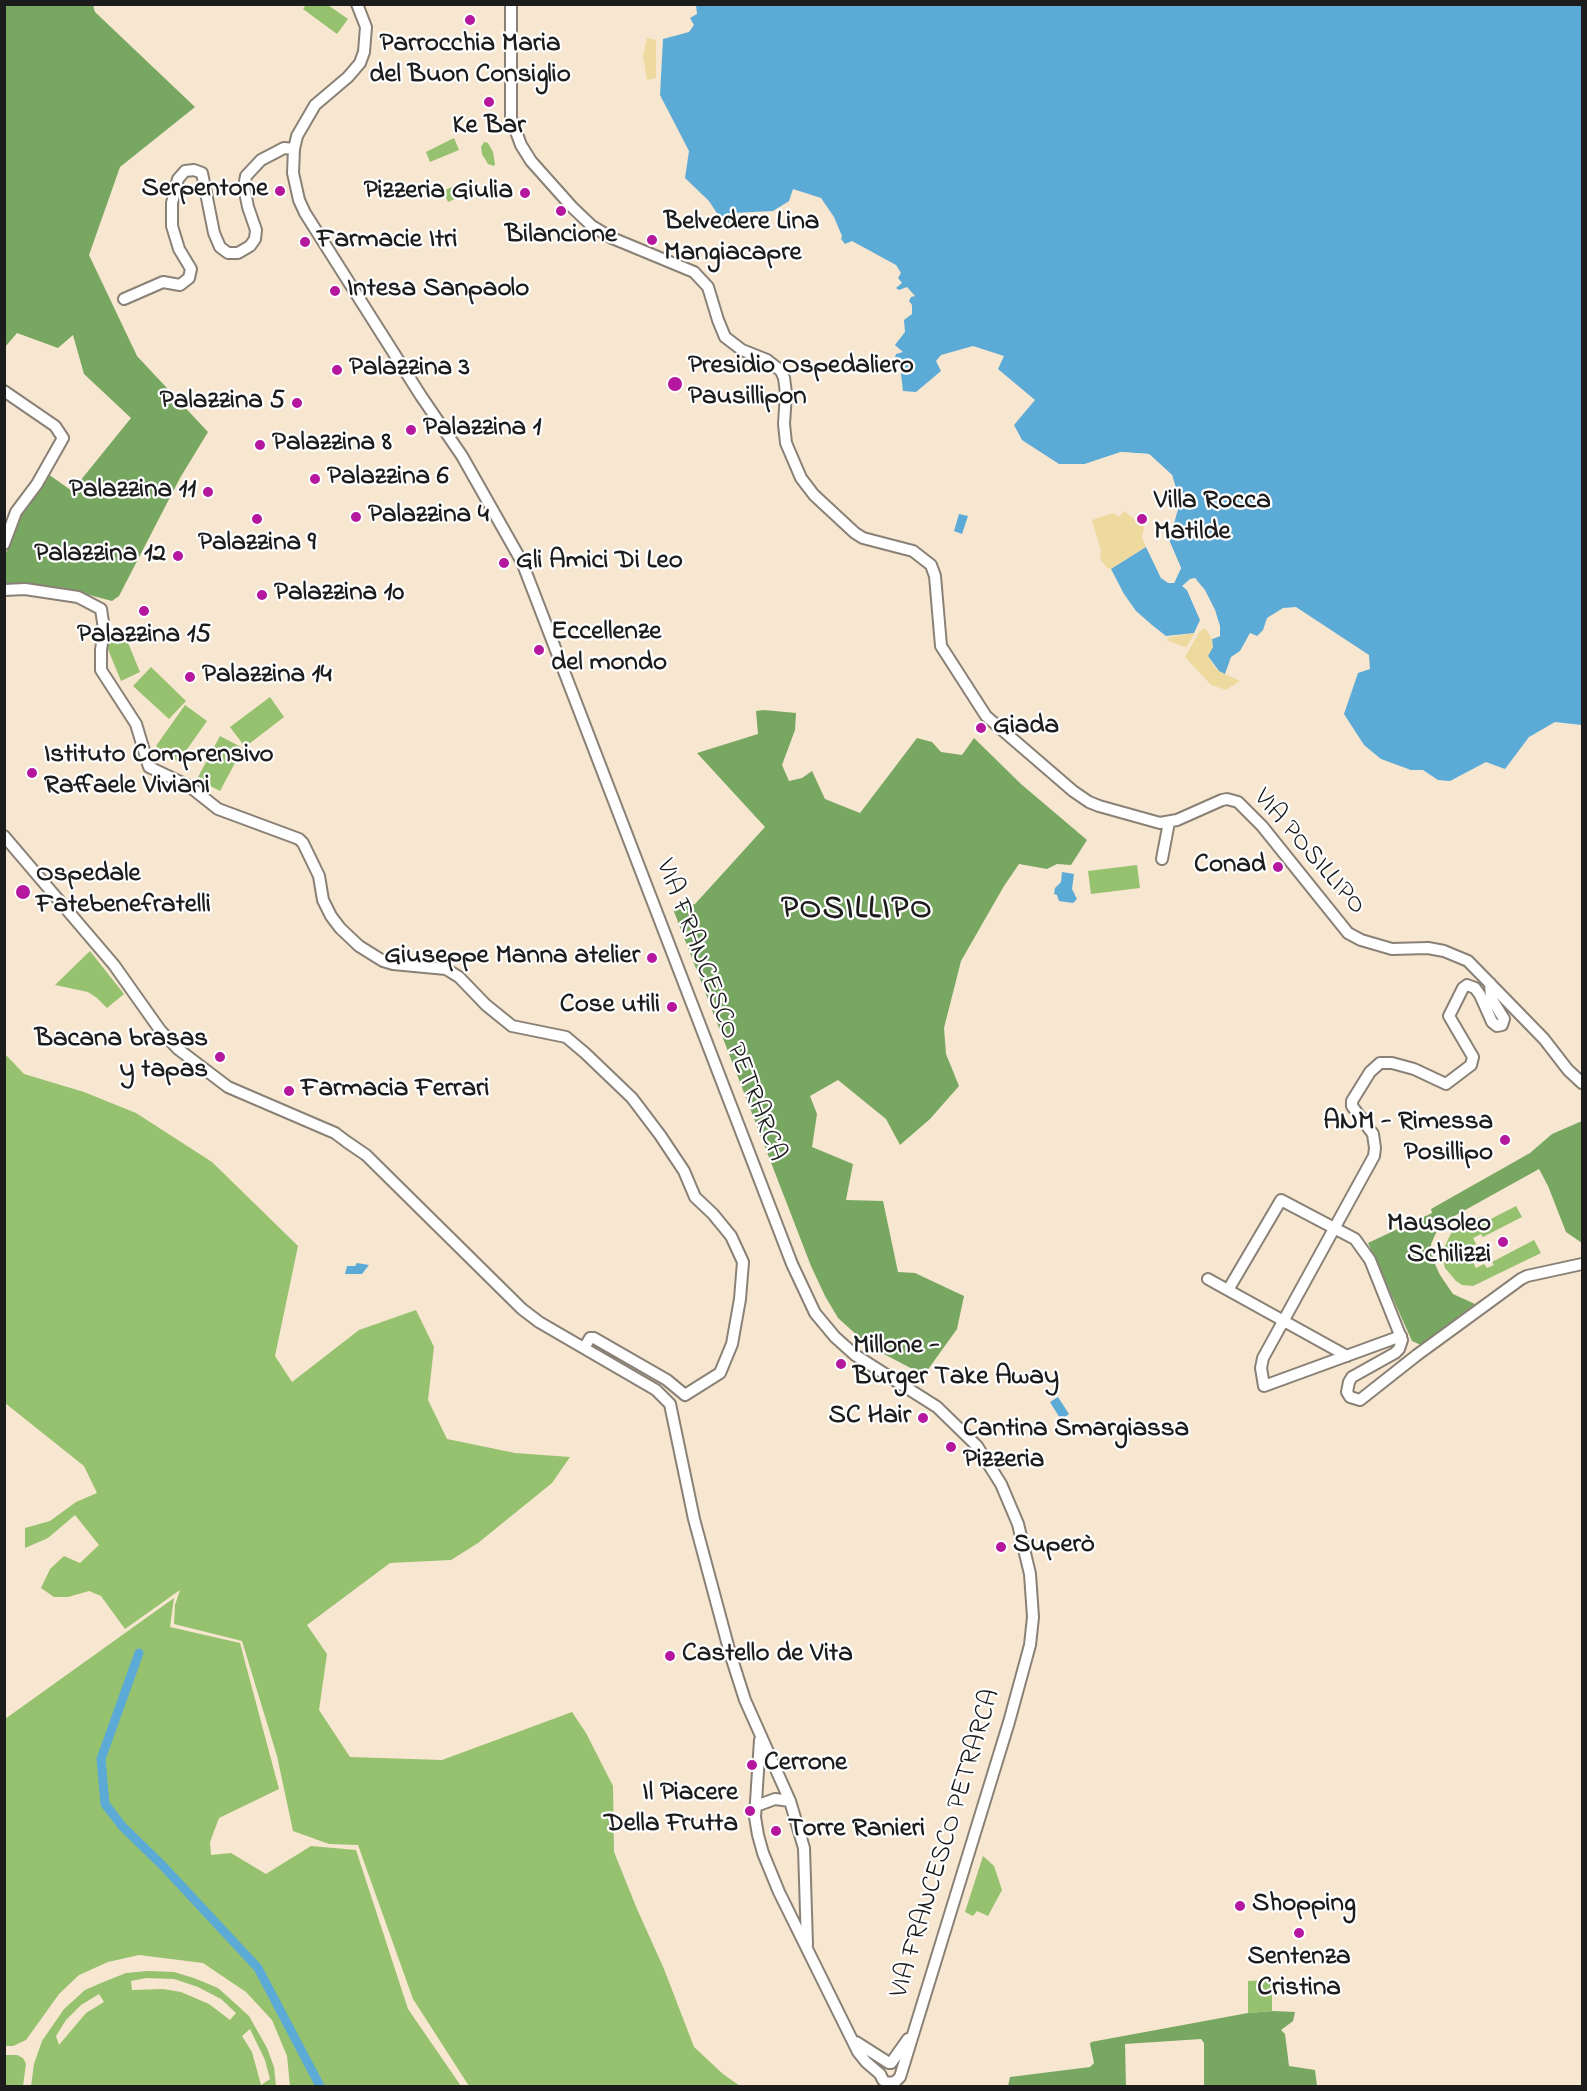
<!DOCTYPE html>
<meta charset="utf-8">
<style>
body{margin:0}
#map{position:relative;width:1587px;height:2091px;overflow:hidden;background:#f7e6d0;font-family:"Indie Flower",sans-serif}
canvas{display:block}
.frame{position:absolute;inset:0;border:6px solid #1c1c1c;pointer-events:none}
</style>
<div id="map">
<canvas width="1587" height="2091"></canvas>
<div class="frame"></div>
</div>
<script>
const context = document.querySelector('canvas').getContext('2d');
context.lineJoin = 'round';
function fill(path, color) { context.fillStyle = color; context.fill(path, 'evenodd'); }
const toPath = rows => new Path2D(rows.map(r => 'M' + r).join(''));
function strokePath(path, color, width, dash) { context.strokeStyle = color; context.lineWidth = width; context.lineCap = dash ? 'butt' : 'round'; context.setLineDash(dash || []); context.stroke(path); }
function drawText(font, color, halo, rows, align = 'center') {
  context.font = font + ' "Indie Flower",sans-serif'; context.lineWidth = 4.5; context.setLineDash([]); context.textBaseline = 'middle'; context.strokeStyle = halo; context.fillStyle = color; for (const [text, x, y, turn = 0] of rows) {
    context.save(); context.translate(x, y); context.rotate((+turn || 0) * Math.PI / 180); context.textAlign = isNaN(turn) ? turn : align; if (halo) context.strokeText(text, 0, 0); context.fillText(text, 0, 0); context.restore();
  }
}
fill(toPath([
 [306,5,328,5,348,19,337,34,303,9],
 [454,138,459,150,430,162,426,152],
 [484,142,488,143,493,152,495,164,494,166,488,164,482,154,481,147],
 [472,178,478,189,448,202,443,191],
 [124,633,140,672,121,681,105,642],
 [151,667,186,701,169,719,133,686],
 [270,697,284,717,245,747,230,727],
 [185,705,207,721,178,762,156,746],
 [220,736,243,748,220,791,197,779],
 [1137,865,1140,888,1091,894,1088,871],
 [90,951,124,994,107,1008,97,998,88,992,55,985],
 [5,1054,24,1074,84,1092,136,1113,212,1162,298,1246,275,1356,292,1382,359,1330,416,1310,434,1347,428,1400,447,1439,515,1453,570,1457,552,1483,478,1543,451,1560,390,1563,307,1625,327,1654,319,1710,350,1757,442,1760,572,1712,586,1733,613,1786,614,1852,637,1909,664,1969,694,2047,723,2074,740,2086,469,2086,413,1999,358,1845,329,1844,293,1831,277,1756,242,1641,174,1624,175,1605,180,1590,125,1629,101,1596,89,1591,68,1597,54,1597,41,1588,50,1569,64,1556,80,1563,99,1545,75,1515,48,1538,25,1548,25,1528,50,1521,76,1502,97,1493,84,1466,5,1403],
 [1516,1206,1522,1217,1483,1237,1481,1234,1473,1238,1476,1244,1466,1249,1476,1268,1484,1264,1487,1268,1494,1265,1492,1262,1534,1240,1541,1253,1473,1286,1462,1285,1456,1281,1445,1268,1443,1260,1444,1248,1454,1227,1483,1216,1487,1221],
 [174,1598,170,1627,240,1643,279,1789,219,1818,210,1842,211,1855,231,1853,266,1874,311,1846,356,1850,408,2009,461,2086,290,2086,287,2056,272,2020,246,1992,203,1963,139,1955,108,1962,79,1975,59,1994,26,2040,13,2046,5,2046,5,1719],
 [983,1856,994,1866,1002,1890,988,1916,977,1911,973,1916,965,1912],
 [147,1971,174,1972,194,1978,218,1988,237,2005,249,2016,267,2048,274,2067,276,2086,31,2086,34,2064,42,2041,64,2009,85,1990,101,1983,126,1973],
 [146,1978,174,1979,198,1987,221,1999,236,2013,230,2020,209,2004,181,1992,163,1989,132,1990,131,1981],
 [99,1994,104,2002,86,2013,59,2045,56,2036,66,2020,81,2005],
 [250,2029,265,2060,270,2079,261,2085,252,2052,242,2036],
 [1272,1980,1272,2011,1248,2013,1248,1981],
 [5,2055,17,2055,23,2058,26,2064,23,2086,5,2086]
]), '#96c16f');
fill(toPath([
 [5,5,93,5,95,12,195,107,120,167,89,255,137,356,208,432,180,478,119,596,112,601,78,592,5,585,5,554,12,541,20,512,48,474,72,491,131,418,84,374,73,335,58,348,17,333,5,347],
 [764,710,796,713,795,730,782,765,789,781,802,778,812,771,825,799,860,813,917,738,932,742,941,752,962,755,974,738,1021,784,1087,840,1071,865,1057,864,1047,869,1019,864,1004,886,961,961,944,1028,946,1054,959,1086,930,1119,900,1145,886,1119,838,1080,810,1096,817,1114,812,1147,853,1164,846,1200,883,1201,898,1272,915,1273,964,1296,957,1329,924,1375,880,1352,859,1337,838,1318,825,1296,811,1266,673,909,695,904,765,827,697,753,758,734,756,711],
 [1582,1121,1582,1243,1566,1232,1548,1186,1539,1169,1440,1224,1431,1244,1434,1262,1440,1275,1453,1294,1475,1304,1421,1345,1412,1341,1368,1243,1432,1213,1431,1209,1530,1153,1552,1134],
 [1273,2011,1295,2012,1293,2021,1281,2030,1285,2034,1289,2066,1315,2070,1317,2086,1204,2086,1204,2043,1201,2039,1125,2044,1126,2086,1008,2086,1010,2077,1090,2067,1094,2063,1090,2044,1091,2042,1248,2013]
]), '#78a762');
fill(toPath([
 [647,38,656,40,656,78,647,80,643,56],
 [1124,511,1144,527,1142,538,1146,547,1111,569,1107,568,1100,559,1101,551,1092,520,1113,513,1119,517],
 [1205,628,1212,639,1213,647,1208,656,1214,666,1219,671,1240,681,1226,690,1211,685,1185,657,1199,632],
 [1195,633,1187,646,1184,647,1166,640,1170,637]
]), '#eeda9e');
fill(toPath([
 [696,5,1582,5,1582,725,1555,722,1529,737,1505,769,1486,762,1450,781,1438,780,1423,770,1411,770,1381,759,1364,745,1344,714,1358,673,1370,669,1369,655,1296,607,1283,608,1267,618,1263,630,1257,636,1250,633,1240,651,1231,657,1225,674,1219,671,1208,656,1213,647,1212,639,1220,636,1215,610,1195,578,1183,586,1187,590,1200,620,1194,633,1166,636,1152,625,1136,611,1124,594,1111,569,1146,547,1161,578,1174,583,1181,568,1169,540,1180,502,1172,475,1149,454,1121,452,1085,464,1059,464,1022,440,1014,425,1035,400,998,369,1004,356,973,346,941,355,936,361,941,371,916,392,903,391,901,374,902,360,895,357,896,354,903,352,895,345,905,332,904,320,912,314,912,305,909,301,911,297,915,296,907,287,899,290,896,288,902,283,898,278,901,273,896,265,852,241,845,244,841,239,842,236,834,217,821,198,793,189,789,201,773,211,734,213,726,227,709,201,685,178,689,151,660,95,663,39,689,32,694,25,690,18,697,14],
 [959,514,968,516,962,534,954,531],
 [1062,872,1074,874,1072,889,1077,899,1073,903,1059,901,1057,895,1054,894,1055,888,1061,882],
 [357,1263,369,1265,362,1274,345,1274,347,1266,355,1266],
 [1058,1397,1069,1414,1061,1420,1050,1402]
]), '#5caad6');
fill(toPath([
 [1121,452,1149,454,1172,475,1180,502,1169,540,1181,568,1174,583,1168,583,1161,578,1145,544,1149,545,1164,576,1172,580,1178,568,1166,540,1177,502,1169,477,1148,457,1121,455,1086,467,1069,467,1070,464,1085,464],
 [1195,578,1205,590,1215,610,1220,626,1220,636,1212,639,1210,637,1217,634,1217,627,1212,611,1202,592,1194,581,1187,586,1190,589,1202,619,1202,623,1187,590,1182,586,1190,579]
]), '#f7e6d0');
strokePath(toPath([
 [139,1653,101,1759,105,1804,122,1826,163,1866,258,1968,320,2086]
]), '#5caad6', 9);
const minor = toPath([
 [357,4,366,27,364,52,360,63,348,77,315,105,297,136,294,149,293,173,299,200,305,213,421,396,462,456,522,562,792,1264,815,1313,835,1337,855,1355,937,1407,977,1446,1001,1484,1018,1524,1030,1574,1033,1617,1030,1645,1009,1722,900,2077,895,2082,886,2083],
 [511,4,511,118,521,145,531,161,572,207,592,226,612,238,694,272,708,287,718,320,725,337,742,350,767,360,781,371,784,378,786,393,784,424,786,443,801,478,814,495,855,533,863,538,913,551,931,565,935,576,941,646,986,716,1073,791,1089,802,1099,806,1160,823,1177,820,1222,800,1227,799,1238,802,1262,826,1348,933,1361,940,1392,949,1428,948,1444,951,1468,961,1544,1039,1568,1070,1582,1083],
 [124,299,163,282,180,285,189,278,191,269,179,249,172,226,172,203,178,179,185,171,194,170,202,173,214,233,220,247,228,253,238,253,250,246,255,239,256,230,248,207,244,187,246,176,261,160,284,148,294,149],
 [4,391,55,426,63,438,37,484,16,512,4,544],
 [4,590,25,589,78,597,101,609,104,629,101,650,101,670,136,724,149,767,189,786,218,809,299,839,303,843,319,876,323,900,331,916,340,928,359,946,383,961,393,964,446,969,459,977,486,1005,512,1026,566,1037,585,1053,632,1098,660,1135,684,1171,695,1197,713,1214,731,1236,743,1262,740,1299,732,1344,720,1373,685,1395,667,1380,594,1338,590,1338,584,1348],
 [4,836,114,965,160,1030,178,1049,228,1087,335,1133,347,1142,366,1155,522,1309,539,1322,656,1390,670,1404,694,1519,730,1653,745,1700,790,1801,804,1848,807,1945],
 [1162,859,1169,822],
 [1208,1279,1347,1356],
 [1228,1290,1281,1200,1355,1239,1370,1260,1402,1340,1399,1349,1395,1353,1352,1377,1349,1382,1347,1392,1350,1397,1360,1400,1417,1355,1521,1279,1527,1276,1582,1264],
 [1401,1336,1264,1386,1261,1368,1263,1358,1374,1156,1375,1148,1373,1134,1352,1106,1352,1101,1370,1072,1380,1063,1392,1063,1414,1069,1446,1084,1471,1065,1473,1057,1449,1016,1463,988,1467,985,1475,988,1480,995,1492,1022,1497,1026,1502,1025,1504,1019,1491,998,1490,983],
 [760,1740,755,1817,758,1835,763,1853,779,1892,858,2052,866,2062,880,2074,883,2080,890,2086],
 [756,1806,775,1799,790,1801],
 [856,2042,889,2063],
 [891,2063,908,2039]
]);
strokePath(minor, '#8a8176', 14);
strokePath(minor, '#fff', 10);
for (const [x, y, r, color] of [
 [470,20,6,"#b5179e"],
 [489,102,6,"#b5179e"],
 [280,191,6,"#b5179e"],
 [525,193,6,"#b5179e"],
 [561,211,6,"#b5179e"],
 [652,240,6,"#b5179e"],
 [305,242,6,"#b5179e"],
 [335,291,6,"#b5179e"],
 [337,370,6,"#b5179e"],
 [675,384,8,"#b5179e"],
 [297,403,6,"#b5179e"],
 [411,430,6,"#b5179e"],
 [260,445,6,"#b5179e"],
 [315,479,6,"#b5179e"],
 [208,492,6,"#b5179e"],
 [356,517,6,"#b5179e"],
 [257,519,6,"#b5179e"],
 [1142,519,6,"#b5179e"],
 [178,556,6,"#b5179e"],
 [504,563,6,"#b5179e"],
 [262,595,6,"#b5179e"],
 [144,611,6,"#b5179e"],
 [539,650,6,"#b5179e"],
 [190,677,6,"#b5179e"],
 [981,728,6,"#b5179e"],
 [32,773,6,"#b5179e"],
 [1278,867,6,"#b5179e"],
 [23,892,8,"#b5179e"],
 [652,958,6,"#b5179e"],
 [672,1007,6,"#b5179e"],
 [220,1057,6,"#b5179e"],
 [289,1091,6,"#b5179e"],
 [1505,1140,6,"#b5179e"],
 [1503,1242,6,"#b5179e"],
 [841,1364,6,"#b5179e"],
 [923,1418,6,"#b5179e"],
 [951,1447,6,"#b5179e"],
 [1001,1547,6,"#b5179e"],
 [670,1656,6,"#b5179e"],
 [752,1765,6,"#b5179e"],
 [750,1811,6,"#b5179e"],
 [776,1831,6,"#b5179e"],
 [1240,1906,6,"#b5179e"],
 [1299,1933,6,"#b5179e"]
]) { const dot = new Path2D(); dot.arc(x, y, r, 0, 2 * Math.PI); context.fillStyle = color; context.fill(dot); strokePath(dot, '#fff', 2); }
drawText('bold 27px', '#1c1c1c', '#fff', [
 ["Parrocchia Maria",470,46,"center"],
 ["del Buon Consiglio",470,77,"center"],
 ["Ke Bar",489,128,"center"],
 ["Serpentone",268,191,"right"],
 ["Pizzeria Giulia",513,193,"right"],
 ["Belvedere Lina",664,224],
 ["Mangiacapre",664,255],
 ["Bilancione",561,237,"center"],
 ["Farmacie Itri",317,242],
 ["Intesa Sanpaolo",347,291],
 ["Presidio Ospedaliero",688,368],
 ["Pausillipon",688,399],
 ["Palazzina 3",349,370],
 ["Palazzina 5",285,403,"right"],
 ["Palazzina 1",423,430],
 ["Palazzina 8",272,445],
 ["Palazzina 6",327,479],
 ["Palazzina 11",196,492,"right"],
 ["Villa Rocca",1154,503],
 ["Matilde",1154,534],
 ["Palazzina 4",368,517],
 ["Palazzina 9",257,545,"center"],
 ["Palazzina 12",166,556,"right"],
 ["Gli Amici Di Leo",516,563],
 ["Palazzina 10",274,595],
 ["Eccellenze",551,634],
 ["del mondo",551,665],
 ["Palazzina 15",144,637,"center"],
 ["Palazzina 14",202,677],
 ["Giada",993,728],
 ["Istituto Comprensivo",44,757],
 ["Raffaele Viviani",44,788],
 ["Conad",1266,867,"right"],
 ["Ospedale",36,876],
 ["Fatebenefratelli",36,907],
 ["Giuseppe Manna atelier",640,958,"right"],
 ["Cose utili",660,1007,"right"],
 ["Bacana brasas",208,1041,"right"],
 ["y tapas",208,1072,"right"],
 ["Farmacia Ferrari",301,1091],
 ["ANM - Rimessa",1493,1124,"right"],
 ["Posillipo",1493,1155,"right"],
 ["Mausoleo",1491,1226,"right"],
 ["Schilizzi",1491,1257,"right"],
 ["Millone -",853,1348],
 ["Burger Take Away",853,1379],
 ["SC Hair",911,1418,"right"],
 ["Cantina Smargiassa",963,1431],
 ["Pizzeria",963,1462],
 ["Superò",1013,1547],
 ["Castello de Vita",682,1656],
 ["Cerrone",764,1765],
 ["Il Piacere",738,1795,"right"],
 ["Della Frutta",738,1826,"right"],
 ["Torre Ranieri",788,1831],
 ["Shopping",1252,1906],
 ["Sentenza",1299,1959,"center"],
 ["Cristina",1299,1990,"center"]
], 'left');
drawText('27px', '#1c1c1c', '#fff', [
 ["VIA POSILLIPO",1308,853,49],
 ["VIA FRANCESCO PETRARCA",719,1011,69],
 ["VIA FRANCESCO PETRARCA",947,1844,-73]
]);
context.letterSpacing = '1.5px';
drawText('bold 33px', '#1c1c1c', '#fff', [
 ["POSILLIPO",857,912]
]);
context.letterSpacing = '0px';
</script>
